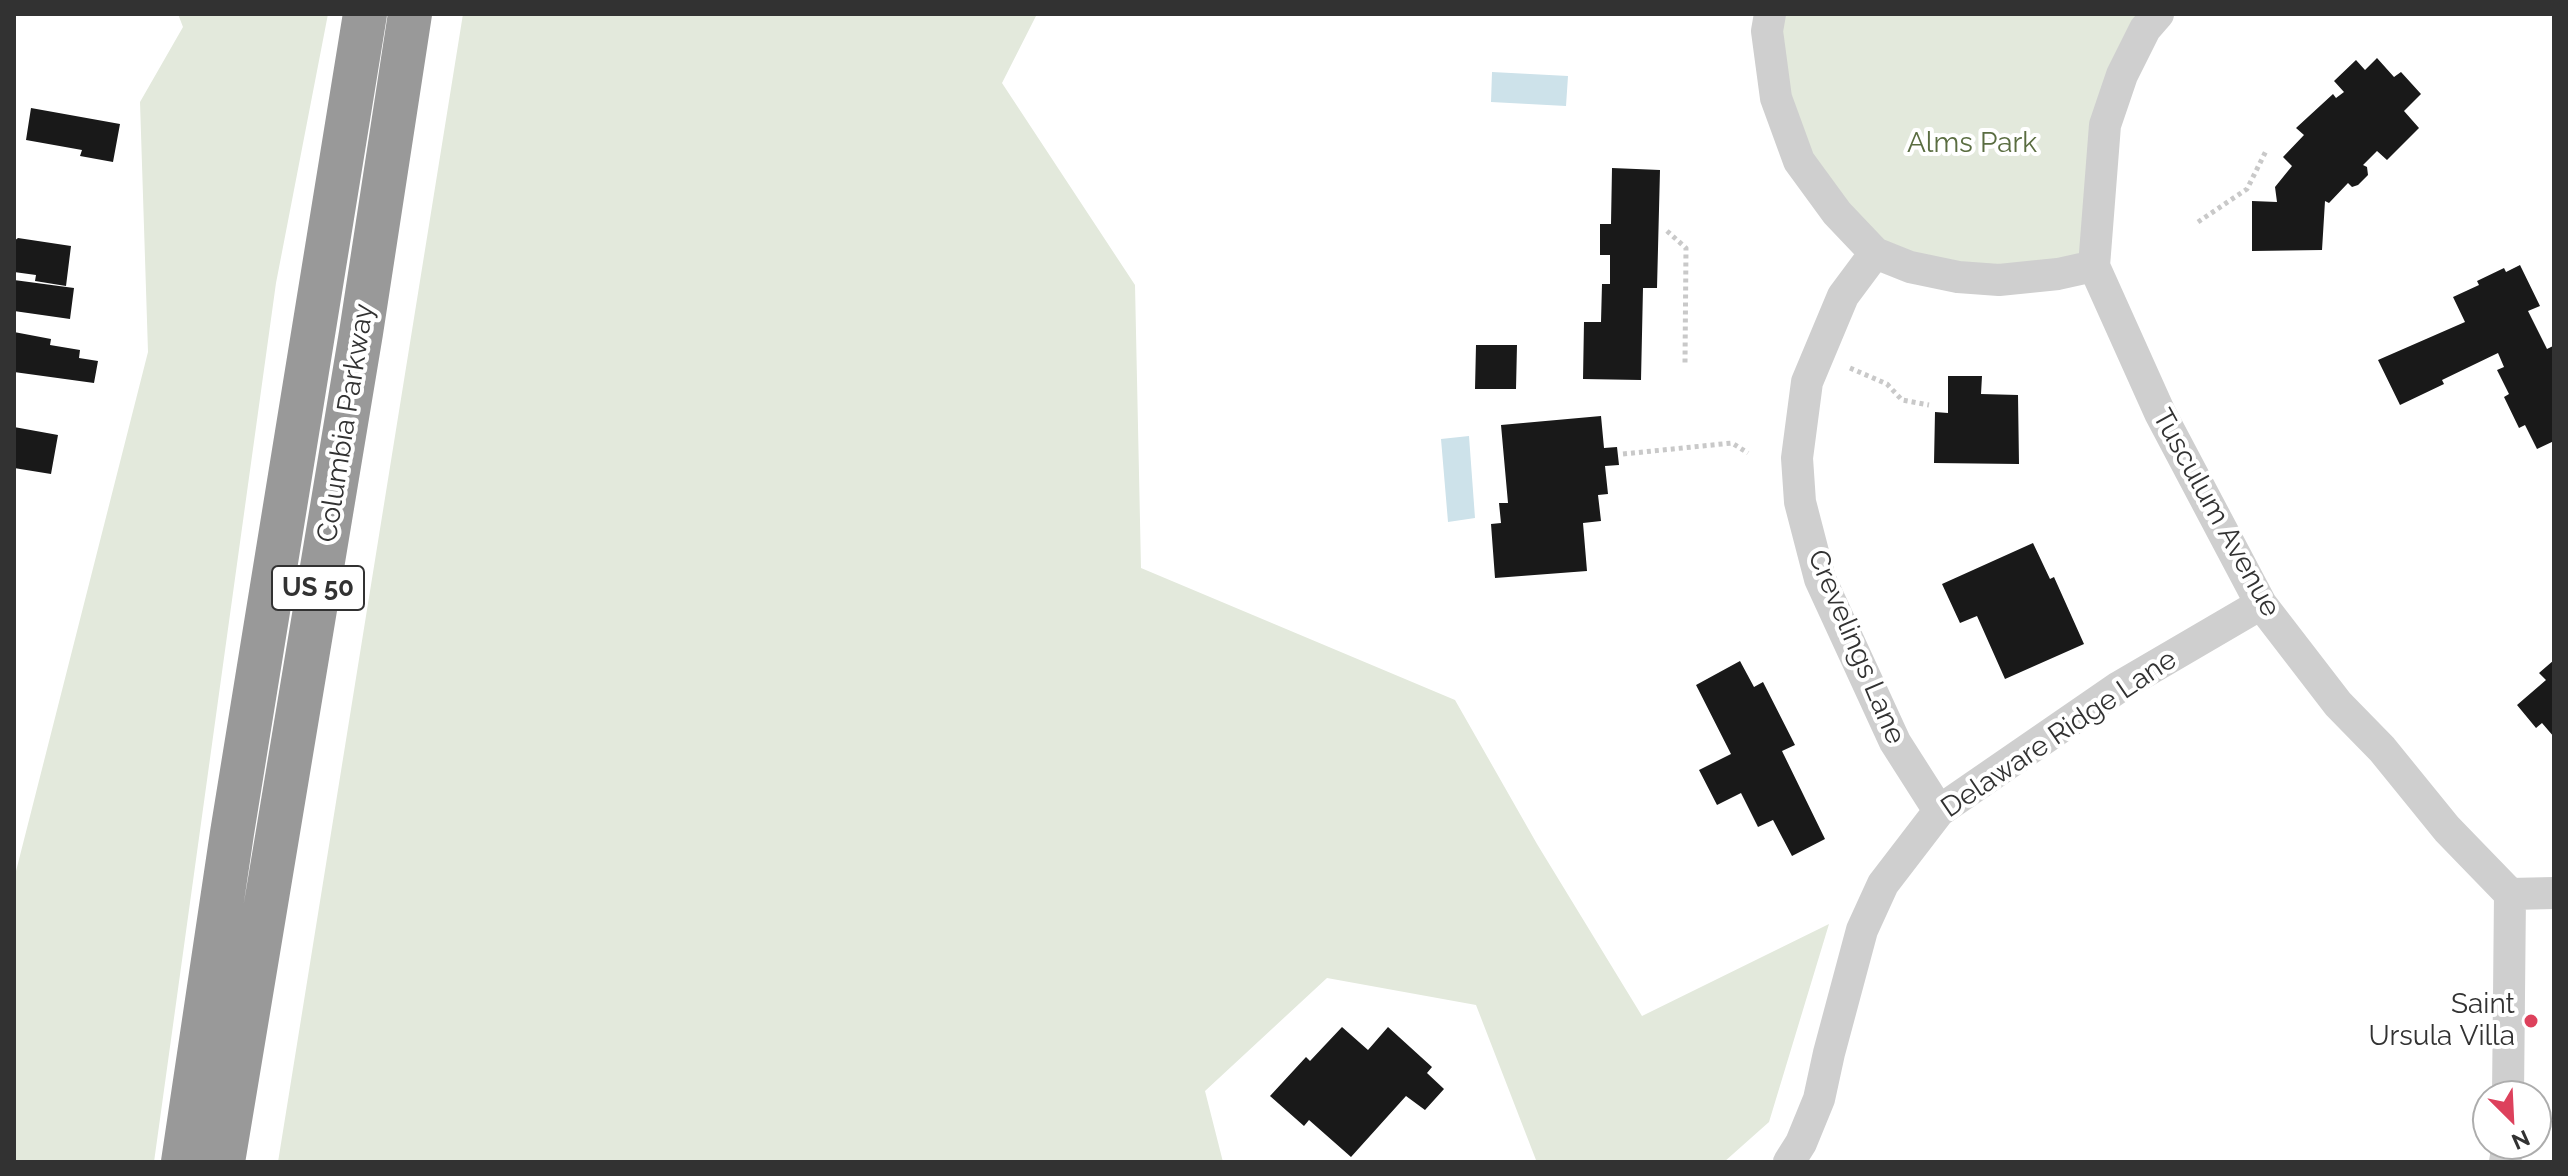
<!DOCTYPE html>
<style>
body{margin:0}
#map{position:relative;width:2568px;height:1176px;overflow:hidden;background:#fff;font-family:Raleway,sans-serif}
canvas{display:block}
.frame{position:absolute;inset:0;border:16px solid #323232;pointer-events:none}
.north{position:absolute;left:2472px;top:1080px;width:80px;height:80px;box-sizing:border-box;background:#fff;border:2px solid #adadad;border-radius:50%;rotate:156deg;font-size:22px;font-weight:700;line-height:32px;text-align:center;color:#323232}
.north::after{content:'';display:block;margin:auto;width:28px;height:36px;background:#dd415c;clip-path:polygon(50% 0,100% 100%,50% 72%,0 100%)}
</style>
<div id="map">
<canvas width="2568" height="1176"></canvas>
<div class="frame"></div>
<div class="north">N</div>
</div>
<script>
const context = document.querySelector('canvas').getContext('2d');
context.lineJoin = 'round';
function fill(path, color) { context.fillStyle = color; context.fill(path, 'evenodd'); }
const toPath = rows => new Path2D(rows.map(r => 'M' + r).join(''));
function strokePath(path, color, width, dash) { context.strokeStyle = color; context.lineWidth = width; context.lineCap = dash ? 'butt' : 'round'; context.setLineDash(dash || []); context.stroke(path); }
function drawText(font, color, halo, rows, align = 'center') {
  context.font = font + ' Raleway,sans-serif'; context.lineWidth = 8; context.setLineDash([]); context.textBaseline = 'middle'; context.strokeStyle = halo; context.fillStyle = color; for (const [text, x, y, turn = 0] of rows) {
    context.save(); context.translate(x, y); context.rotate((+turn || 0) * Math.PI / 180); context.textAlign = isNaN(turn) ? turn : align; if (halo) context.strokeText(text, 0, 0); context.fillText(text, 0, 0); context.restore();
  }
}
fill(toPath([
 [178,14,328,14,276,283,154,1162,14,1162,14,879,148,352,140,102,183,27],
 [463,14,1037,14,1002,83,1135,285,1141,568,1455,700,1537,844,1642,1016,1829,924,1769,1122,1724,1162,1540,1162,1536,1160,1476,1005,1327,978,1205,1091,1223,1162,278,1162],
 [1770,14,2158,14,2122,75,2094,247,2058,274,1875,252,1799,161]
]), '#e3e9dc');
fill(toPath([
 [1492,72,1568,76,1566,106,1491,102],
 [1469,436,1475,518,1448,522,1441,439]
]), '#cde2ea');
fill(toPath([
 [2377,58,2394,77,2401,72,2421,94,2404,111,2419,128,2387,160,2377,151,2363,165,2367,167,2368,175,2358,185,2352,187,2348,183,2329,203,2325,201,2322,250,2252,251,2252,201,2277,202,2275,187,2292,166,2283,157,2304,135,2296,128,2333,94,2336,98,2344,92,2334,81,2356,60,2365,70],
 [31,108,120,124,113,162,80,156,82,150,26,140],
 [1612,168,1660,170,1657,288,1643,288,1641,380,1583,379,1584,322,1601,322,1602,284,1610,284,1610,255,1600,255,1600,224,1611,224],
 [18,238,71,246,66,286,35,281,36,275,14,272,14,241],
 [2520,265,2540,306,2528,311,2547,349,2553,346,2554,349,2554,441,2537,449,2525,425,2519,428,2504,397,2509,394,2497,370,2504,367,2498,353,2442,380,2444,384,2400,405,2378,360,2465,322,2453,297,2479,285,2477,281,2504,268,2506,272],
 [14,280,74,288,70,319,14,311],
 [14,332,51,339,50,345,80,350,79,358,98,361,94,383,14,372],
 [1476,345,1517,345,1516,389,1475,389],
 [1948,376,1982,376,1981,394,2018,395,2019,464,1934,463,1935,412,1948,413],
 [1601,416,1604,448,1617,447,1619,465,1605,466,1608,494,1598,495,1601,521,1583,523,1587,571,1495,578,1491,524,1501,523,1499,503,1508,503,1501,425],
 [14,427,58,435,51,474,14,468],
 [2033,543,2050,579,2054,577,2084,644,2005,679,1977,616,1960,623,1942,584],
 [2554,660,2554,737,2542,723,2536,728,2517,705,2546,680,2539,673],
 [1740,661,1754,687,1763,682,1795,745,1782,751,1825,839,1792,856,1773,820,1758,827,1741,793,1717,805,1699,770,1731,754,1696,685],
 [1342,1027,1368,1050,1388,1027,1432,1067,1427,1073,1444,1089,1425,1110,1406,1096,1351,1157,1309,1120,1304,1126,1270,1096,1306,1057,1310,1061]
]), '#191919');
strokePath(toPath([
 [2198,222,2247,189,2266,151],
 [1667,231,1686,248,1685,363],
 [1850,368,1887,384,1902,400,1929,405],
 [1623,454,1732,443,1748,453]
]), '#c9c9c9', 5, [4, 4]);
strokePath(toPath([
 [1770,14,1767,31,1776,98,1799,161,1837,213,1875,253,1910,267,1958,277,1999,280,2058,274,2094,266],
 [2158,14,2145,29,2122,75,2105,125,2094,266,2160,413,2261,604,2338,704,2382,749,2447,829,2510,894,2508,1096],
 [1875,253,1843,296,1807,382,1797,458,1800,502,1820,579,1895,742,1939,811],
 [2510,894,2554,893],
 [1789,1162,1801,1143,1819,1099,1829,1053,1862,930,1883,884,1939,811,2119,687,2261,604],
 [2505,1162,2508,1144]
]), '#cfcfcf', 32);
strokePath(toPath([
 [183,1162,232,833,365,14],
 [223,1162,361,333,410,14]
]), '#999', 44);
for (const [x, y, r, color] of [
 [2531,1021,8,"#dd415c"]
]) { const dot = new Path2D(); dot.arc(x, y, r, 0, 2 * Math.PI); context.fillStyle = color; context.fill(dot); strokePath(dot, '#fff', 3); }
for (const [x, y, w] of [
 [318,588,92]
]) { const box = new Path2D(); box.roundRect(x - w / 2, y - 22, w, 44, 6); context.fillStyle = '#fff'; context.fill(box); strokePath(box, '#323232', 2); }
drawText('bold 26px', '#323232', null, [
 ["US 50",318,588]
]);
drawText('28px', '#5a6d41', '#fff', [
 ["Alms Park",1972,144]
]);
drawText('28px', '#323232', '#fff', [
 ["Columbia Parkway",346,423,-81],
 ["Tusculum Avenue",2216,513,61],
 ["Crevelings Lane",1856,647,67],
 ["Delaware Ridge Lane",2059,734,-34]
]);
drawText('28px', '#323232', '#fff', [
 ["Saint",2515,1005],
 ["Ursula Villa",2515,1037]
], 'right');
</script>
